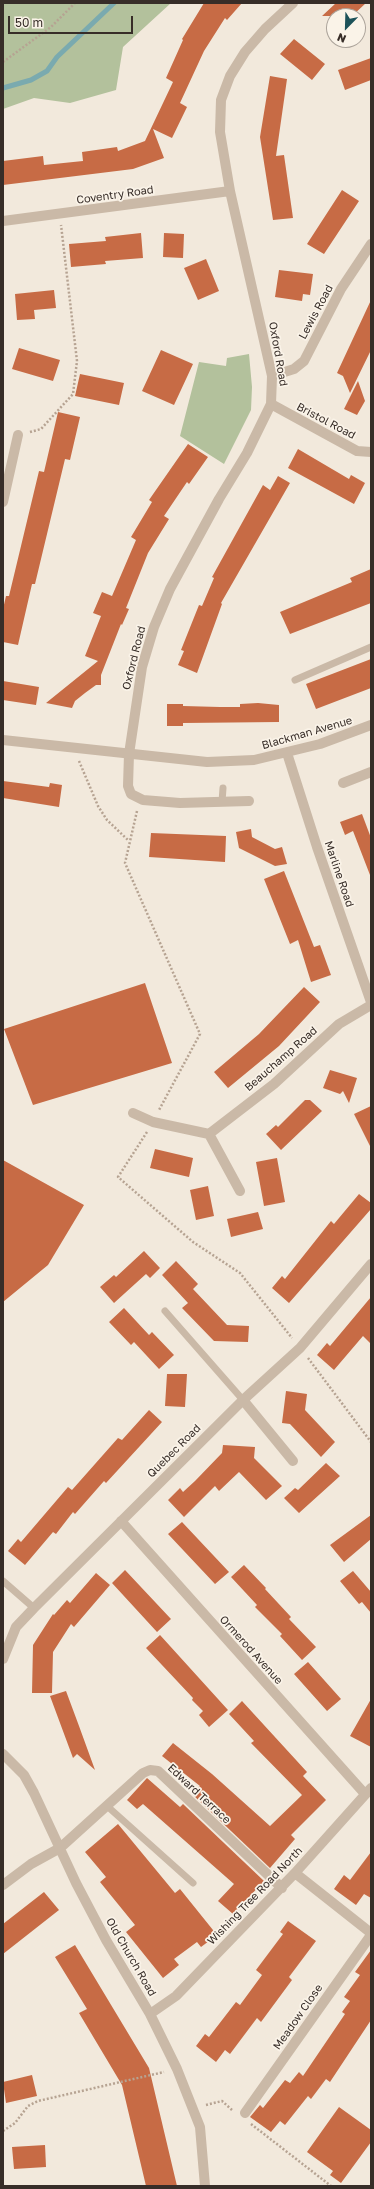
<!DOCTYPE html>
<style>
body{margin:0}
#map{position:relative;width:374px;height:2189px;overflow:hidden;background:#f2e9dc;font-family:"Golos Text",sans-serif}
canvas{display:block}
.frame{position:absolute;inset:0;border:4px solid #372d28;pointer-events:none}
.north{position:absolute;left:326px;top:8px;width:40px;height:40px;box-sizing:border-box;background:#faf3e8;border:1px solid #aca49b;border-radius:50%;rotate:203deg;font-size:11px;font-weight:700;line-height:16px;text-align:center;color:#372d28}
.north::after{content:'';display:block;margin:auto;width:14px;height:18px;background:#1d5259;clip-path:polygon(50% 0,100% 100%,50% 72%,0 100%)}
.scale{position:absolute;left:8px;top:16px;width:125px;height:18px;box-sizing:border-box;border:2px solid #372d28;border-top:0;padding-left:5px;font-size:12px;line-height:14px;white-space:nowrap;color:#372d28;-webkit-text-stroke:3px #faf3e8;paint-order:stroke}
</style>
<div id="map">
<canvas width="374" height="2189"></canvas>
<div class="frame"></div>
<div class="north">N</div>
<div class="scale">50 m</div>
</div>
<script>
const context = document.querySelector('canvas').getContext('2d');
context.lineJoin = 'round';
function fill(path, color) { context.fillStyle = color; context.fill(path, 'evenodd'); }
const toPath = rows => new Path2D(rows.map(r => 'M' + r).join(''));
function strokePath(path, color, width, dash) { context.strokeStyle = color; context.lineWidth = width; context.lineCap = dash ? 'butt' : 'round'; context.setLineDash(dash || []); context.stroke(path); }
function drawText(font, color, halo, rows, align = 'center') {
  context.font = font + ' "Golos Text",sans-serif'; context.lineWidth = 3.5; context.setLineDash([]); context.textBaseline = 'middle'; context.strokeStyle = halo; context.fillStyle = color; for (const [text, x, y, turn = 0] of rows) {
    context.save(); context.translate(x, y); context.rotate((+turn || 0) * Math.PI / 180); context.textAlign = isNaN(turn) ? turn : align; if (halo) context.strokeText(text, 0, 0); context.fillText(text, 0, 0); context.restore();
  }
}
fill(toPath([
 [3,3,171,3,123,47,116,90,70,103,34,98,3,109],
 [249,354,252,387,251,410,224,464,180,436,199,362,226,366,227,358]
]), '#b3c19c');
strokePath(toPath([
 [3,88,31,80,47,71,57,57,114,3]
]), '#7aaaaf', 5);
fill(toPath([
 [204,3,242,3,227,20,225,18,204,51,180,103,187,107,172,138,153,129,164,158,133,169,3,185,3,161,43,156,44,165,83,161,82,152,117,147,118,151,145,141,173,82,166,78,183,40,182,39],
 [336,3,366,3,352,16,322,16],
 [294,39,325,64,312,80,280,54],
 [371,58,371,80,345,90,338,70],
 [270,76,287,79,276,156,284,155,293,218,273,220,260,137],
 [342,190,359,201,324,254,307,244],
 [141,233,143,258,105,261,106,264,71,267,69,244,106,241,105,237],
 [164,233,184,234,183,258,163,257],
 [206,259,219,291,198,300,184,268],
 [279,270,313,274,310,295,303,294,302,301,275,297],
 [54,290,56,308,34,310,35,319,17,320,15,294],
 [371,300,371,350,350,393,343,376,337,373],
 [19,348,60,360,53,381,12,369],
 [161,350,193,364,174,405,142,391],
 [80,374,124,383,119,405,75,396],
 [358,381,365,401,357,415,344,409],
 [58,412,80,417,70,460,65,459,35,584,32,584,18,645,3,642,3,609,6,596,9,596,39,471,44,472],
 [188,444,208,457,189,484,187,482,164,516,169,519,148,553,126,608,129,609,122,625,121,624,101,675,101,685,96,685,85,693,75,701,72,708,46,703,98,661,85,656,101,616,93,613,102,592,112,596,136,540,131,537,152,502,149,500],
 [298,449,349,479,351,475,365,483,354,504,288,468],
 [278,476,290,483,221,603,222,604,197,673,178,665,184,651,181,650,199,605,202,606,214,578,212,577,263,485,270,490],
 [371,569,371,603,290,634,280,612,352,582,350,578],
 [371,659,371,688,316,709,306,684],
 [3,681,39,687,36,705,3,700],
 [258,703,279,705,279,722,183,723,183,726,167,726,167,704,183,704,183,706,220,707,240,707,240,704],
 [3,781,49,787,50,783,62,785,59,807,3,798],
 [362,814,371,838,370,875,353,831,345,835,340,822],
 [251,829,252,837,275,849,282,847,287,864,275,866,239,848,236,832],
 [151,833,226,836,225,862,149,857],
 [284,871,314,947,320,945,331,975,311,982,298,940,290,944,264,879],
 [145,983,172,1063,33,1105,4,1029],
 [304,987,320,1002,279,1046,228,1088,214,1072,259,1034],
 [330,1070,357,1078,349,1103,343,1091,340,1094,323,1088],
 [305,1100,310,1100,322,1111,281,1150,266,1134,276,1125,278,1127],
 [371,1106,371,1148,354,1114],
 [155,1149,193,1158,189,1177,150,1168],
 [277,1158,285,1202,264,1206,256,1162],
 [3,1160,84,1205,48,1265,3,1302],
 [208,1186,214,1216,196,1220,190,1190],
 [359,1194,371,1203,371,1209,289,1303,272,1288,282,1276,285,1279,331,1221,334,1224],
 [258,1212,263,1229,231,1237,227,1219],
 [144,1251,160,1268,150,1278,146,1274,114,1303,100,1287,114,1275,116,1277],
 [176,1261,198,1284,193,1289,227,1325,249,1326,248,1342,214,1341,182,1308,188,1303,162,1275],
 [371,1297,371,1344,363,1336,334,1370,317,1355,327,1343,330,1346],
 [124,1308,149,1335,152,1332,174,1355,159,1369,134,1342,131,1345,109,1322],
 [167,1374,187,1374,185,1407,165,1406],
 [286,1391,307,1394,305,1410,335,1442,321,1457,290,1424,282,1423],
 [149,1410,162,1422,106,1483,104,1481,75,1514,73,1512,56,1534,53,1532,25,1565,8,1551,18,1539,21,1542,68,1487,72,1490,118,1438,122,1440],
 [223,1445,255,1447,254,1458,282,1486,266,1500,239,1472,219,1491,215,1486,184,1517,168,1500,180,1488,183,1492,195,1481,222,1453],
 [326,1463,340,1476,299,1513,284,1498,295,1488,298,1490],
 [371,1515,371,1539,344,1562,330,1545],
 [182,1522,229,1572,215,1584,168,1534],
 [244,1565,266,1588,265,1589,291,1617,289,1619,316,1647,302,1660,280,1636,282,1634,255,1607,257,1605,231,1577],
 [125,1570,171,1619,157,1632,112,1583],
 [353,1571,371,1592,371,1613,362,1602,359,1604,340,1581],
 [96,1573,110,1585,74,1627,71,1624,53,1652,52,1693,32,1693,33,1645,53,1614,54,1615,67,1600,70,1603],
 [160,1635,228,1710,209,1727,199,1715,203,1711,192,1700,193,1698,146,1648],
 [308,1662,341,1699,327,1711,294,1674],
 [66,1691,79,1726,95,1770,77,1754,73,1758,50,1696],
 [371,1699,371,1747,350,1736],
 [242,1701,307,1772,303,1776,326,1800,291,1835,295,1839,270,1868,192,1794,200,1786,162,1756,173,1743,212,1774,270,1826,302,1795,251,1743,254,1741,229,1714],
 [147,1778,180,1807,183,1804,264,1881,233,1914,218,1901,234,1884,143,1804,137,1809,127,1800],
 [118,1824,175,1893,180,1889,217,1935,201,1947,197,1942,174,1959,179,1965,163,1978,126,1932,135,1925,100,1882,106,1877,85,1852],
 [371,1852,371,1898,364,1894,356,1905,334,1889,344,1875,350,1880],
 [44,1892,59,1910,3,1954,3,1924],
 [288,1921,316,1941,289,1977,292,1980,261,2022,257,2018,230,2054,225,2050,216,2062,196,2046,205,2034,209,2037,236,2002,240,2005,262,1975,256,1970,283,1934,280,1932],
 [75,1945,149,2068,177,2186,146,2186,122,2085,79,2013,87,2009,55,1957],
 [371,1950,371,2020,330,2082,326,2079,311,2099,308,2096,285,2125,280,2121,271,2132,250,2117,260,2105,263,2108,285,2080,290,2083,299,2072,303,2076,345,2014,342,2012,350,2001,344,1997,360,1975,355,1972],
 [32,2075,37,2096,6,2103,3,2082],
 [339,2107,371,2130,371,2142,341,2183,330,2175,333,2171,307,2152],
 [45,2145,46,2167,14,2169,12,2147]
]), '#c76b45');
strokePath(toPath([
 [3,62,51,27,75,3],
 [30,432,41,429,73,394,77,361,61,225],
 [79,761,98,806,107,820,129,841],
 [137,811,125,863,200,1034,159,1110],
 [147,1132,118,1177,193,1242,240,1273,292,1338],
 [308,1358,371,1442],
 [206,2105,222,2101,232,2110],
 [251,2124,331,2186],
 [3,2131,15,2123,28,2106,38,2101,164,2072]
]), '#b6a392', 2.5, [2, 2]);
strokePath(toPath([
 [295,680,371,647],
 [222,802,223,788],
 [165,1311,243,1400],
 [3,1581,34,1608],
 [107,1806,193,1883]
]), '#cab9a7', 7);
strokePath(toPath([
 [3,221,230,191],
 [272,376,294,369,304,361,341,289,371,244],
 [271,404,357,451,371,452],
 [3,502,18,435],
 [343,783,371,772],
 [249,801,180,803,143,800,131,794,128,786,129,754,142,667,154,627,170,589,219,499,247,453,271,404,272,376,230,191,220,132,221,100,230,76,245,52,265,29,293,3],
 [133,1113,153,1122,209,1134],
 [240,1191,209,1134,274,1084,339,1024,371,1005],
 [243,1400,293,1461],
 [121,1521,365,1794],
 [3,1659,16,1627,34,1608,243,1400,300,1348,371,1264],
 [3,1754,24,1775,34,1793,76,1883,106,1940,150,2014,177,2069,200,2127,205,2186],
 [295,1873,371,1933],
 [3,1885,31,1864,60,1848,143,1773,150,1770,158,1771,282,1888],
 [150,2014,176,1996,295,1873,371,1788],
 [245,2113,371,1935]
]), '#cab9a7', 10);
strokePath(toPath([
 [3,740,207,762,254,760,320,744,371,725],
 [287,753,317,847,371,1002]
]), '#cab9a7', 10);
drawText('11px', '#372d28', '#faf3e8', [
 ["Coventry Road",115,195,-8],
 ["Lewis Road",316,312,-62],
 ["Oxford Road",278,354,80],
 ["Bristol Road",326,421,28],
 ["Oxford Road",134,658,-76],
 ["Blackman Avenue",307,733,-16],
 ["Marline Road",339,874,71],
 ["Beauchamp Road",281,1059,-41],
 ["Quebec Road",174,1451,-45],
 ["Ormerod Avenue",251,1650,48],
 ["Edward Terrace",199,1794,43],
 ["Wishing Tree Road North",255,1896,-46],
 ["Old Church Road",131,1957,60],
 ["Meadow Close",298,2017,-55]
]);
</script>
